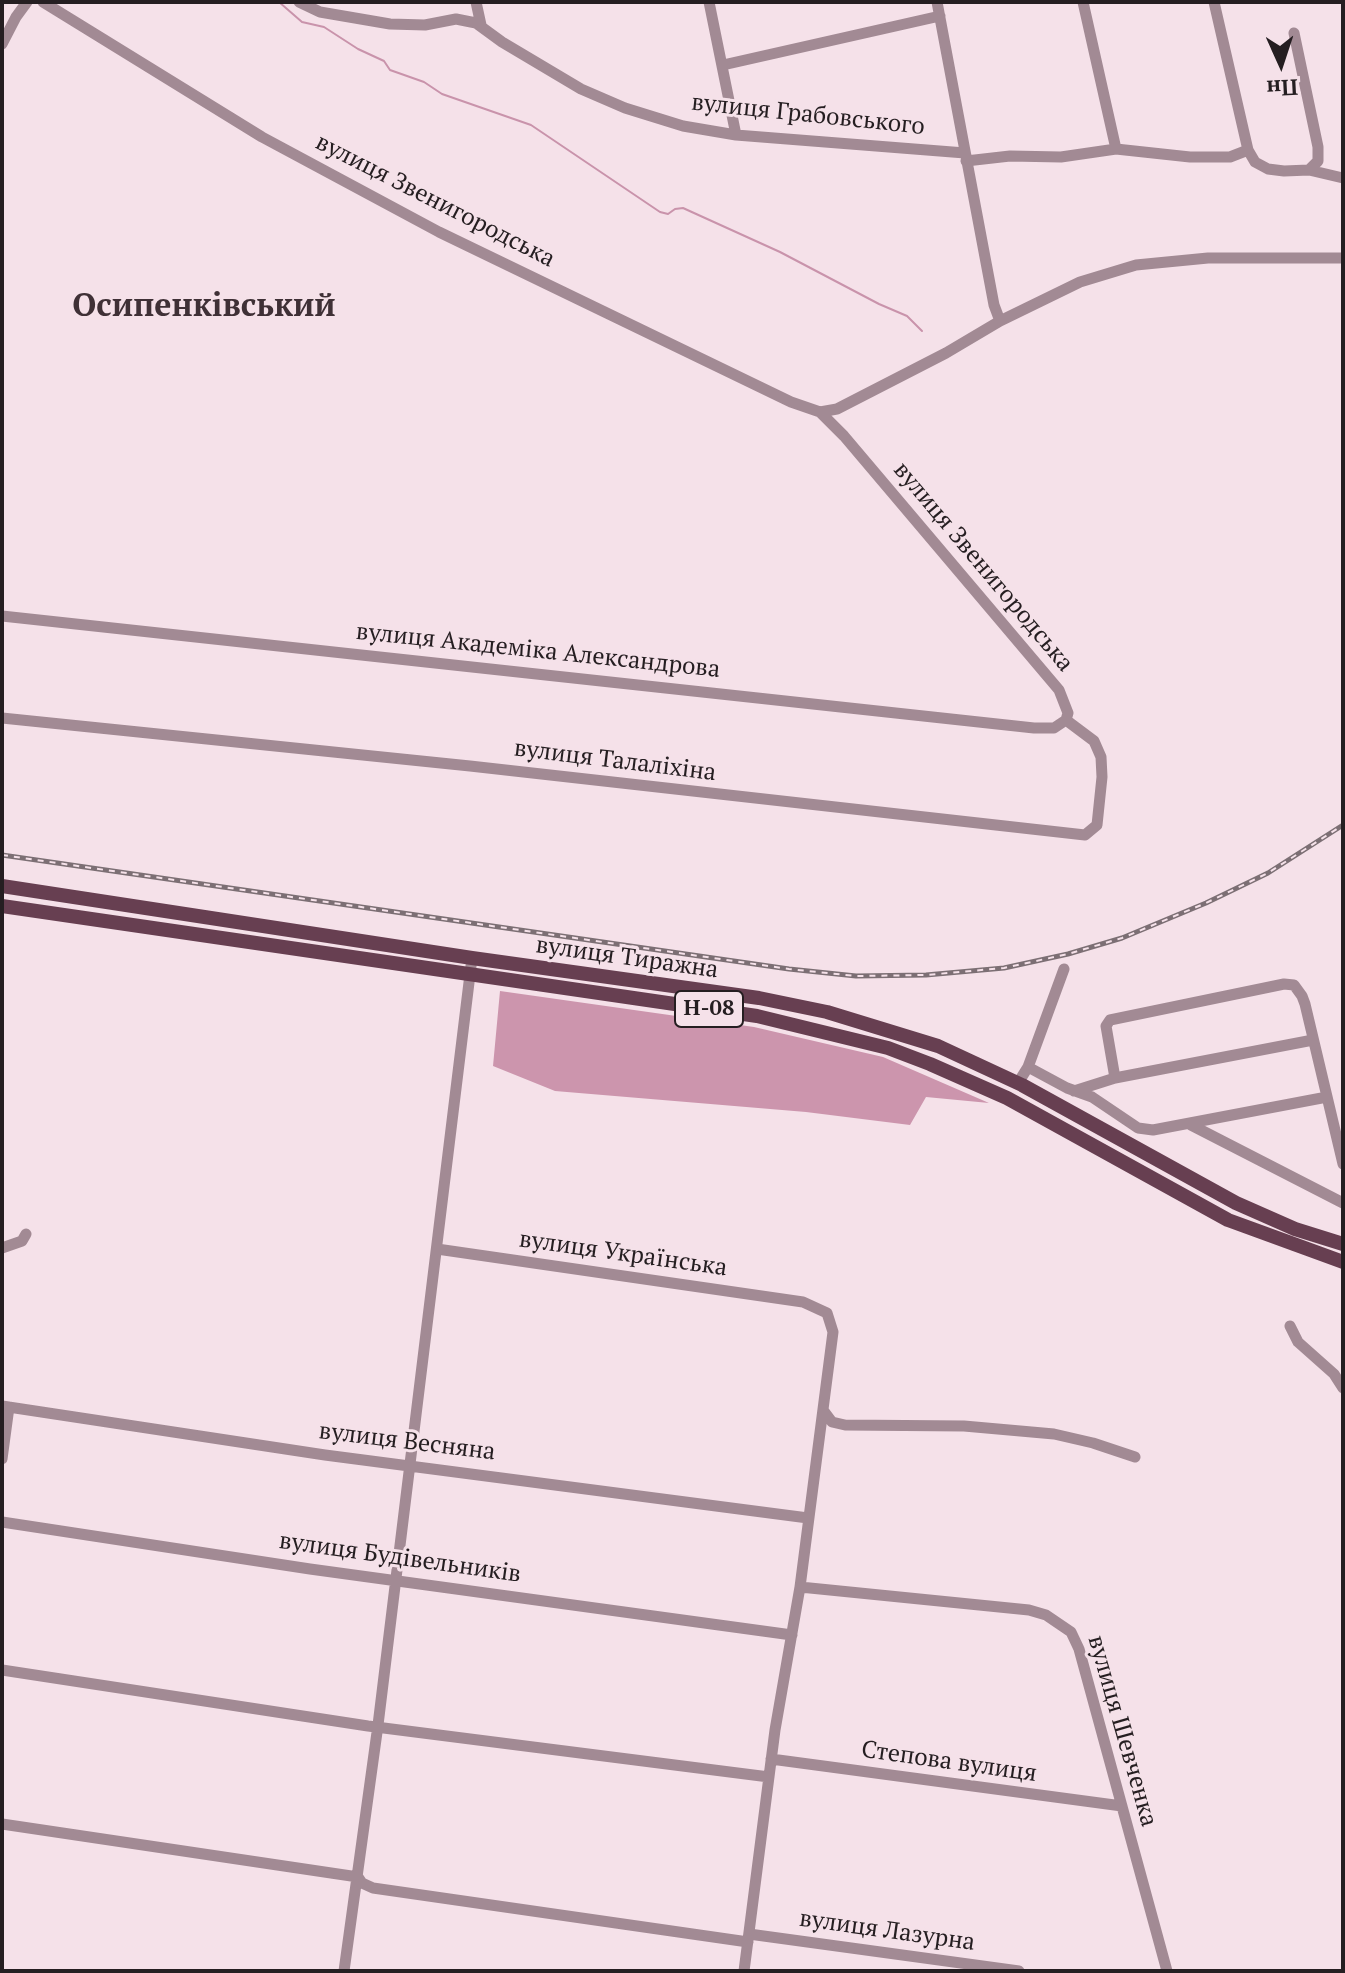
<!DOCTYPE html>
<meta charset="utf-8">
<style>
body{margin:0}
#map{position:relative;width:1345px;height:1973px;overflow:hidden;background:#f5e1e9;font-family:"PT Serif",serif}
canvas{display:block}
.frame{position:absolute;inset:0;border:4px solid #251e21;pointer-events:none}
.north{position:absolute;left:1241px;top:24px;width:80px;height:80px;-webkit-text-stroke:6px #f5e1e9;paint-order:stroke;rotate:177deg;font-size:22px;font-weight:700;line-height:32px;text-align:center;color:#251e21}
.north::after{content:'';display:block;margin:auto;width:28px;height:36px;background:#251e21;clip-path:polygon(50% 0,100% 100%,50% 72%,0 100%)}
</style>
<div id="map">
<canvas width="1345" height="1973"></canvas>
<div class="frame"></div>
<div class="north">Пн</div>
</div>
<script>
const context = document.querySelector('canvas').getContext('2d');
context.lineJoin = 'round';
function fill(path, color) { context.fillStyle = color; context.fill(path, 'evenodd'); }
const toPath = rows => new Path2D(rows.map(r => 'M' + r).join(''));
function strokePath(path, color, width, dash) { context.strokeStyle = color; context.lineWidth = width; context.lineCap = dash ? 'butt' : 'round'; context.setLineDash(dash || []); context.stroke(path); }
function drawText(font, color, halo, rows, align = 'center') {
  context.font = font + ' "PT Serif",serif'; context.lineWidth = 6; context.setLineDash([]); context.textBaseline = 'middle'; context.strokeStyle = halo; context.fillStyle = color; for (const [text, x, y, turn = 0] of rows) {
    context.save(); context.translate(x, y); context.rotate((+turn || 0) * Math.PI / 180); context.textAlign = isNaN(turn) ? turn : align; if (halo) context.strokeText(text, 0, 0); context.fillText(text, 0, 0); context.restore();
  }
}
fill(toPath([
 [500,991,754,1027,883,1057,989,1103,926,1097,910,1125,806,1112,555,1091,493,1066]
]), '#cc95ad');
strokePath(toPath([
 [279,2,302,22,324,27,358,49,384,61,390,70,424,82,442,94,531,125,660,212,668,214,675,209,683,208,694,213,780,252,879,304,907,316,922,331]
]), '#c993ab', 2);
strokePath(toPath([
 [43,2,262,137,439,232,791,402,820,412,844,436,1059,690,1068,713,1066,720],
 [299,2,320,12,390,24,425,25,456,19,476,23,502,42,581,89,625,108,683,126,736,135,965,153],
 [476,2,481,25],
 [709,2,736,135],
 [937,2,994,305,1000,321],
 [1083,2,1116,149],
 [1214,2,1248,150],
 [1294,33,1318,147,1318,161,1309,170],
 [2,44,16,17,27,2],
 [723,65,940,16],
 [966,161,1010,156,1061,157,1116,149,1190,157,1230,157,1248,150,1255,162,1268,169,1284,171,1309,170,1343,178],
 [820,412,837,409,946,353,1000,321,1080,282,1136,265,1208,258,1343,258],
 [2,616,1034,728,1054,728,1066,720],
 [2,718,470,766,1085,835,1097,825,1102,777,1101,757,1094,741,1066,720],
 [1028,1067,1067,1088,1092,1097,1138,1128,1153,1130,1327,1097],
 [1115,1078,1106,1026,1110,1020,1284,984,1294,985,1302,996,1305,1004,1343,1164],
 [1018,1083,1028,1067,1064,969],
 [1074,1091,1115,1078,1313,1040],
 [1191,1125,1343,1203],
 [2,1248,22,1241,26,1234],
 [437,1249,803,1302,827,1313,833,1332,800,1587,775,1730,744,1971],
 [1290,1326,1298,1342,1334,1374,1343,1388],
 [2,1406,325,1455,808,1518],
 [823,1410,832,1422,845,1425,964,1426,1054,1434,1093,1443,1135,1457],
 [2,1459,9,1407],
 [2,1522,310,1569,792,1635],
 [800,1587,1029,1610,1046,1615,1071,1632,1079,1649,1167,1971],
 [2,1670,368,1726,769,1777],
 [771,1759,1122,1806],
 [2,1824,358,1877,362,1883,373,1888,748,1942],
 [749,1934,1019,1971],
 [344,1971,378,1725,472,958]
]), '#a28a94', 11);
strokePath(toPath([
 [2,886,472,958,759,998,827,1012,938,1046,1022,1085,1236,1203,1295,1229,1343,1244],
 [2,906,757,1016,888,1048,930,1064,1007,1098,1228,1220,1343,1262]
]), '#673f51', 14);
const rail = toPath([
 [2,855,789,969,856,976,926,975,1004,968,1068,954,1122,938,1206,903,1268,873,1343,825]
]);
strokePath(rail, '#7c6f74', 5);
strokePath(rail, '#f5e1e9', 2, [6]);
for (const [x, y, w] of [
 [709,1009,68]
]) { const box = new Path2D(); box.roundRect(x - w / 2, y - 18, w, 36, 6); context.fillStyle = '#f5e1e9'; context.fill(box); strokePath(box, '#251e21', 2); }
drawText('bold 22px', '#251e21', null, [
 ["Н-08",709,1009]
]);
drawText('24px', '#251e21', '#f5e1e9', [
 ["вулиця Грабовського",808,115,6],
 ["вулиця Звенигородська",435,201,27],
 ["вулиця Звенигородська",983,567,50],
 ["вулиця Академіка Александрова",538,651,6],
 ["вулиця Талаліхіна",615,761,7],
 ["вулиця Тиражна",627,958,8],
 ["вулиця Українська",623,1254,8],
 ["вулиця Весняна",407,1442,7],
 ["вулиця Будівельників",400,1558,8],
 ["вулиця Шевченка",1122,1731,74],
 ["Степова вулиця",949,1762,8],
 ["вулиця Лазурна",887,1931,8]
]);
drawText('bold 32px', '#3f3036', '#f5e1e9', [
 ["Осипенківський",204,307]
]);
</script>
